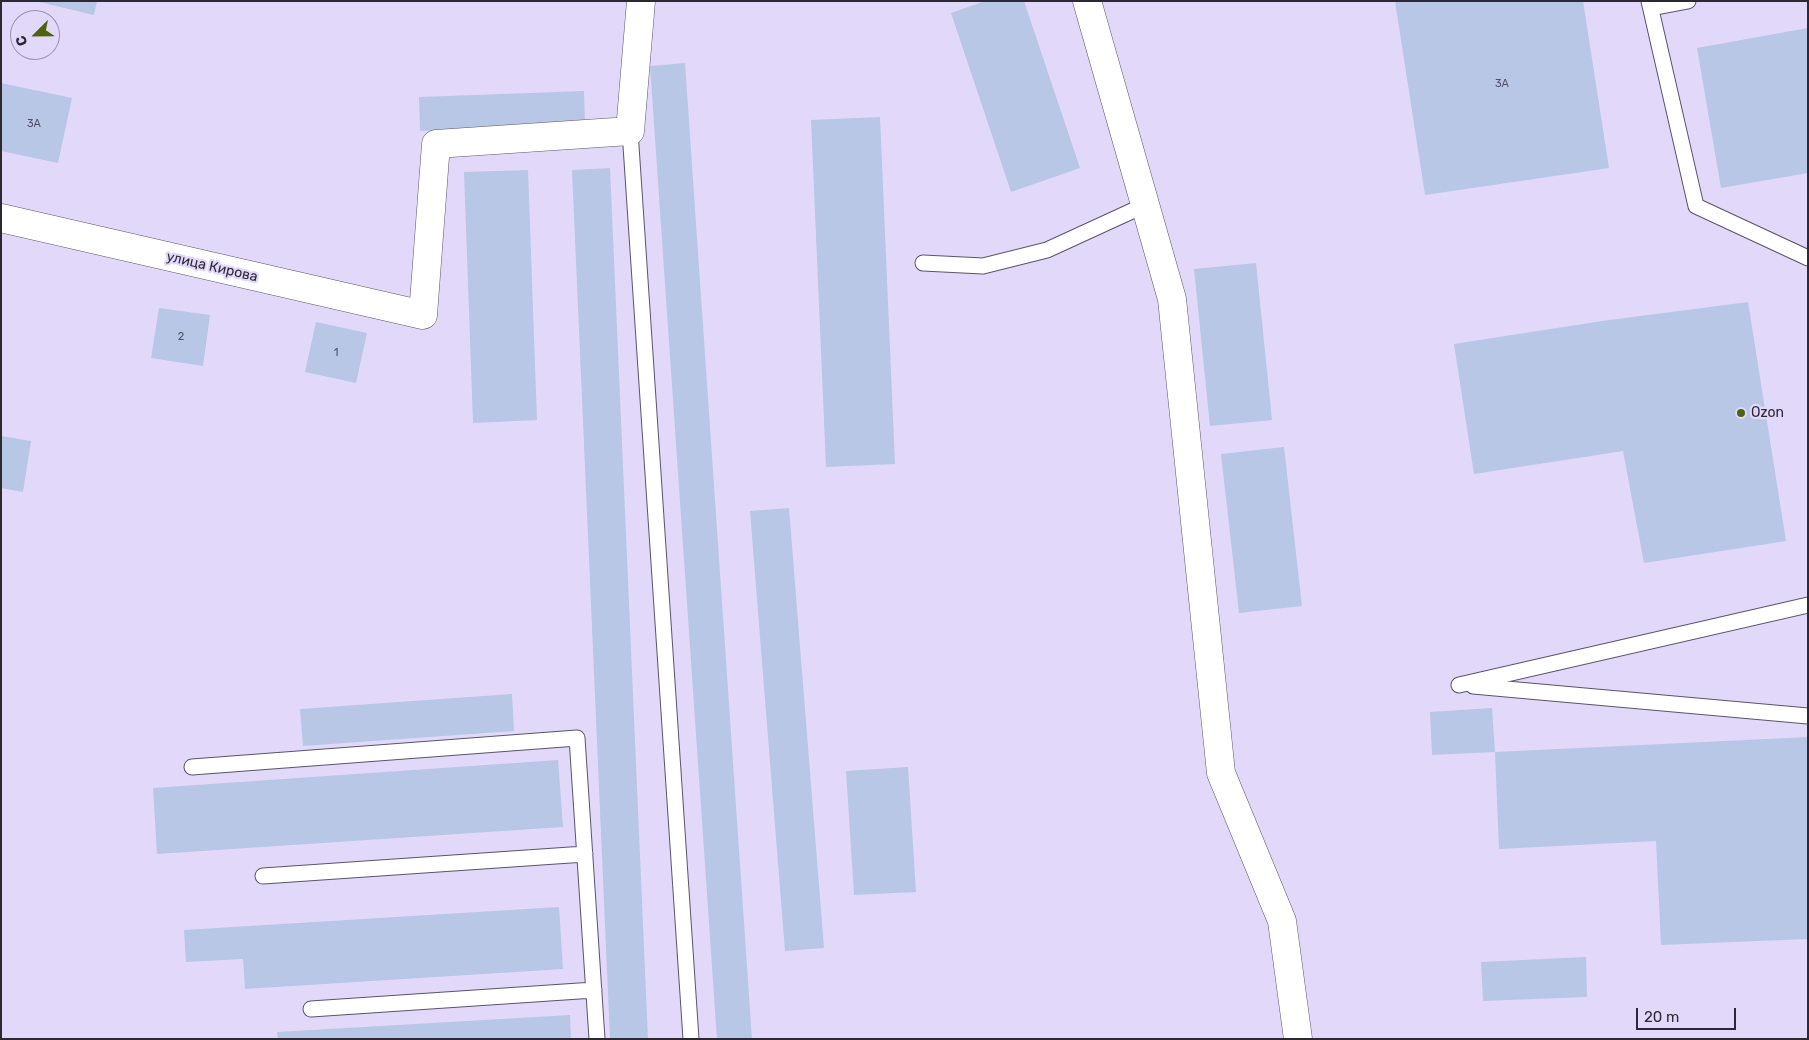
<!DOCTYPE html>
<meta charset="utf-8">
<style>
body{margin:0}
#map{position:relative;width:1809px;height:1040px;overflow:hidden;background:#e2d9fa;font-family:Rubik,sans-serif}
canvas{display:block}
.frame{position:absolute;inset:0;border:2px solid #2c2935;pointer-events:none}
.north{position:absolute;left:10px;top:10px;width:50px;height:50px;box-sizing:border-box;background:#e2d9fa;border:1px solid #9993ab;border-radius:50%;rotate:247deg;font-size:14px;font-weight:700;line-height:20px;text-align:center;color:#2c2935}
.north::after{content:'';display:block;margin:auto;width:18px;height:22px;background:#4e630f;clip-path:polygon(50% 0,100% 100%,50% 72%,0 100%)}
.scale{position:absolute;left:1636px;top:1008px;width:100px;height:22px;box-sizing:border-box;border:2px solid #2c2935;border-top:0;padding-left:6px;font-size:15px;line-height:18px;white-space:nowrap;color:#2c2935;-webkit-text-stroke:4px #e2d9fa;paint-order:stroke}
</style>
<div id="map">
<canvas width="1809" height="1040"></canvas>
<div class="frame"></div>
<div class="north">С</div>
<div class="scale">20 m</div>
</div>
<script>
const context = document.querySelector('canvas').getContext('2d');
context.lineJoin = 'round';
function fill(path, color) { context.fillStyle = color; context.fill(path, 'evenodd'); }
const toPath = rows => new Path2D(rows.map(r => 'M' + r).join(''));
function strokePath(path, color, width, dash) { context.strokeStyle = color; context.lineWidth = width; context.lineCap = dash ? 'butt' : 'round'; context.setLineDash(dash || []); context.stroke(path); }
function drawText(font, color, halo, rows, align = 'center') {
  context.font = font + ' Rubik,sans-serif'; context.lineWidth = 4.5; context.setLineDash([]); context.textBaseline = 'middle'; context.strokeStyle = halo; context.fillStyle = color; for (const [text, x, y, turn = 0] of rows) {
    context.save(); context.translate(x, y); context.rotate((+turn || 0) * Math.PI / 180); context.textAlign = isNaN(turn) ? turn : align; if (halo) context.strokeText(text, 0, 0); context.fillText(text, 0, 0); context.restore();
  }
}
fill(toPath([
 [35,1,97,1,94,15],
 [985,1,1024,1,1080,168,1011,192,951,13],
 [1395,1,1583,1,1609,168,1425,195],
 [1808,28,1808,173,1721,188,1697,48],
 [685,63,752,1039,717,1039,650,66],
 [1,83,72,98,58,163,1,151],
 [584,91,585,125,420,131,419,97],
 [880,117,895,464,826,467,811,120],
 [610,168,648,1039,610,1039,572,170],
 [528,170,537,420,473,423,464,172],
 [1256,263,1272,420,1210,426,1194,269],
 [1748,302,1786,541,1644,563,1623,451,1474,474,1454,344,1602,321],
 [159,308,210,315,203,366,151,358],
 [316,322,367,333,356,383,305,372],
 [1,436,31,441,23,492,1,488],
 [1284,447,1302,606,1239,613,1221,454],
 [789,508,824,948,785,951,750,511],
 [512,694,514,731,303,746,300,709],
 [1492,708,1495,752,1432,755,1430,712],
 [1808,737,1808,939,1661,945,1656,841,1499,849,1495,752],
 [558,760,563,827,157,854,153,788],
 [908,767,916,892,854,895,846,771],
 [559,907,563,969,245,989,243,959,186,962,184,930],
 [1586,957,1587,997,1483,1001,1481,962],
 [570,1015,571,1039,278,1039,277,1032]
]), '#b7c7e5');
const lane = toPath([
 [1649,1,1696,206,1808,258],
 [1651,8,1688,1],
 [630,131,691,1039],
 [923,263,983,266,1047,250,1145,205],
 [1459,685,1808,605],
 [1473,686,1808,716],
 [192,767,577,738,597,1039],
 [263,876,585,854],
 [311,1009,594,990]
]);
const street = toPath([
 [1087,1,1172,299,1221,773,1282,921,1298,1039],
 [1,218,423,315,436,144,630,131,641,1]
]);
strokePath(lane, '#5a536e', 17);
strokePath(street, '#5a536e', 29);
strokePath(lane, '#fff', 15);
strokePath(street, '#fff', 28);
for (const [x, y, r, color] of [
 [1741,413,5,"#4e630f"]
]) { const dot = new Path2D(); dot.arc(x, y, r, 0, 2 * Math.PI); context.fillStyle = color; context.fill(dot); strokePath(dot, '#e2d9fa', 2); }
drawText('11px', '#4f5061', null, [
 ["3А",1502,84],
 ["3А",34,124],
 ["2",181,337],
 ["1",336,353]
]);
drawText('14px', '#2c2935', '#e2d9fa', [
 ["улица Кирова",212,267,13]
]);
drawText('14px', '#2c2935', '#e2d9fa', [
 ["Ozon",1751,413]
], 'left');
</script>
